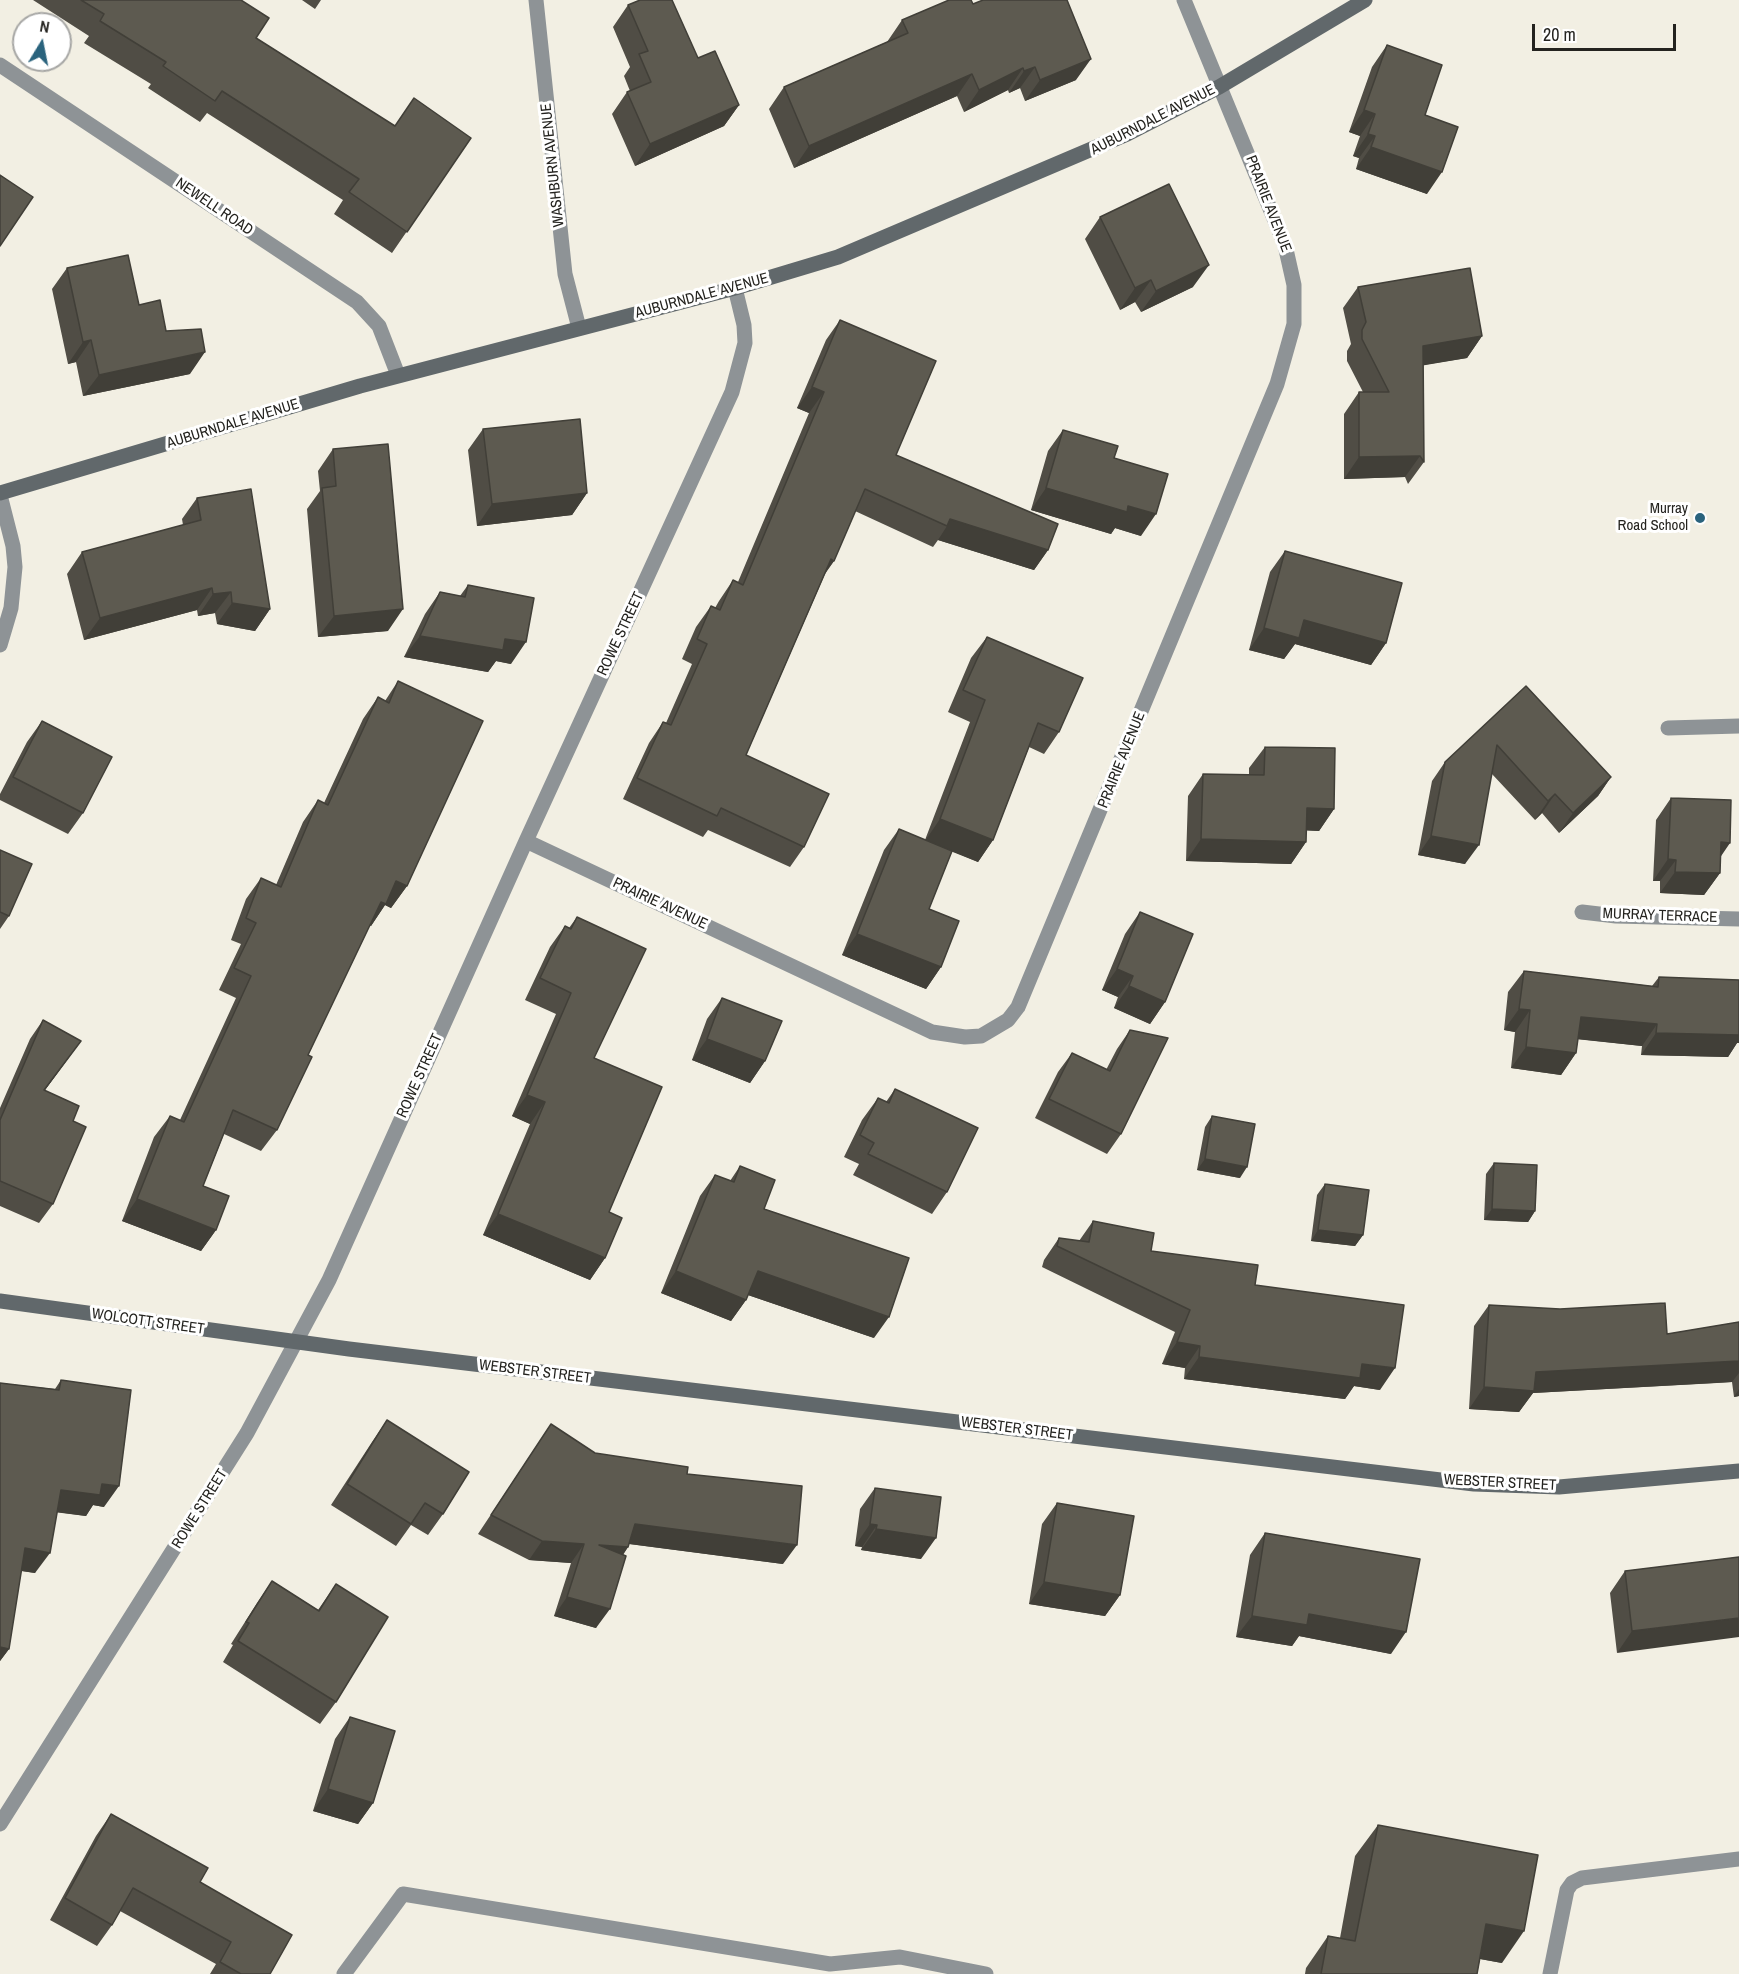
<!DOCTYPE html>
<style>
body{margin:0}
#map{position:relative;width:1739px;height:1974px;overflow:hidden;background:#f2efe3;font-family:"Archivo Narrow",sans-serif}
canvas{display:block}
.north{position:absolute;left:12px;top:12px;width:60px;height:60px;box-sizing:border-box;background:#fff;border:2px solid #a7a7a5;border-radius:50%;rotate:10deg;font-size:16px;font-weight:700;line-height:24px;text-align:center;color:#24231f}
.north::after{content:'';display:block;margin:auto;width:21px;height:27px;background:#2a637d;clip-path:polygon(50% 0,100% 100%,50% 72%,0 100%)}
.scale{position:absolute;left:1532px;top:24px;width:144px;height:27px;box-sizing:border-box;border:3px solid #24231f;border-top:0;padding-left:8px;font-size:18px;line-height:21px;white-space:nowrap;color:#24231f;-webkit-text-stroke:4px #fff;paint-order:stroke}
</style>
<div id="map">
<canvas width="1739" height="1974"></canvas>
<div class="north">N</div>
<div class="scale">20 m</div>
</div>
<script>
const context = document.querySelector('canvas').getContext('2d');
context.lineJoin = 'round';
const toPath = rows => new Path2D(rows.map(r => 'M' + r).join(''));
function strokePath(path, color, width, dash) { context.strokeStyle = color; context.lineWidth = width; context.lineCap = dash ? 'butt' : 'round'; context.setLineDash(dash || []); context.stroke(path); }
function fill(path, color) { context.fillStyle = color; context.fill(path, 'evenodd'); }
function drawText(font, color, halo, rows, align = 'center') {
  context.font = font + ' "Archivo Narrow",sans-serif'; context.lineWidth = 6; context.setLineDash([]); context.textBaseline = 'middle'; context.strokeStyle = halo; context.fillStyle = color; for (const [text, x, y, turn = 0] of rows) {
    context.save(); context.translate(x, y); context.rotate((+turn || 0) * Math.PI / 180); context.textAlign = isNaN(turn) ? turn : align; if (halo) context.strokeText(text, 0, 0); context.fillText(text, 0, 0); context.restore();
  }
}
strokePath(toPath([
 [344,1974,403,1894,830,1964,900,1957,986,1974],
 [1550,1974,1567,1890,1572,1883,1582,1878,1739,1859]
]), '#8e9396', 15);
strokePath(toPath([
 [536,0,565,274,579,328],
 [0,65,357,302,379,326,398,375],
 [0,495,13,546,15,567,11,608,0,645],
 [1668,728,1739,726],
 [526,841,932,1032,965,1037,981,1036,1008,1020,1018,1007,1277,384,1294,324,1294,285,1285,245,1184,0],
 [1582,912,1616,916,1739,919],
 [0,1824,247,1433,329,1280,526,841,732,392,745,343,744,325,735,288]
]), '#8e9396', 15);
strokePath(toPath([
 [0,493,360,386,735,288,838,257,1127,134,1219,87,1365,0],
 [0,1301,349,1349,1474,1484,1559,1487,1739,1471]
]), '#61686b', 15);
fill(toPath([
 [33,0,241,0,256,38,395,126,471,138,392,253,334,214,343,200,207,113,200,122,148,88,151,84,84,43,89,36],
 [302,0,321,0,315,9],
 [973,4,1076,80,1025,101,1020,88,1009,93,1008,90,964,112,957,96,794,168,769,109,784,87,887,42,902,20],
 [628,5,698,58,739,105,724,126,635,166,612,114,627,92,630,91,624,76,630,67,613,27],
 [1387,45,1425,115,1427,194,1356,169,1359,158,1353,156,1360,136,1349,132,1372,67],
 [1100,217,1193,287,1141,312,1135,302,1120,310,1085,239],
 [67,268,139,305,166,331,190,374,83,396,76,362,68,364,52,289],
 [1358,287,1482,336,1467,358,1423,365,1424,462,1408,484,1405,477,1344,479,1344,414,1359,392,1363,392,1347,361,1347,351,1351,344,1343,308],
 [840,320,896,455,1048,550,1034,570,938,540,933,547,855,511,834,561,825,574,746,755,804,847,790,867,708,830,703,837,623,799,649,743,663,722,666,723,692,664,682,659,696,627,711,606,715,608,719,601,733,580,738,582,809,413,797,408,826,340],
 [483,429,587,493,572,515,477,526,468,450],
 [1063,430,1114,458,1141,536,1115,528,1111,534,1031,510,1048,451],
 [333,449,388,631,318,637,307,509,320,491,318,471],
 [197,498,270,609,255,631,217,624,215,613,198,616,197,610,84,640,67,574,82,552,183,525,182,519],
 [1285,551,1386,643,1371,665,1295,644,1284,659,1249,650,1270,572],
 [468,585,511,664,496,661,488,672,404,657,425,614,440,592,460,596],
 [987,637,1059,732,1044,754,1029,747,993,840,978,862,952,851,929,909,941,967,926,989,842,955,884,850,899,829,925,840,970,722,948,712,971,658],
 [398,681,407,886,391,908,385,905,371,926,370,925,308,1055,277,1130,261,1151,224,1134,203,1186,216,1230,201,1251,122,1221,154,1137,170,1116,180,1120,236,998,219,990,241,944,231,940,246,899,261,878,276,885,303,822,318,800,324,803,363,719,378,697,385,701],
 [1526,686,1611,777,1598,796,1559,833,1542,813,1535,820,1492,774,1465,864,1418,855,1432,781,1445,762],
 [42,721,83,813,68,834,0,800,0,794,27,742],
 [1265,747,1334,809,1319,831,1306,830,1306,842,1291,864,1186,861,1188,796,1203,774,1249,775,1249,768],
 [1671,798,1720,857,1720,873,1704,895,1660,893,1660,881,1653,881,1656,820],
 [0,850,9,916,0,929],
 [1140,912,1165,1002,1150,1024,1114,1008,1118,997,1102,990,1125,934],
 [577,917,594,1058,609,1212,605,1258,590,1280,483,1235,530,1124,512,1116,556,1014,525,1000,550,947,565,926,569,928],
 [1524,971,1652,986,1659,977,1739,980,1739,1043,1737,1043,1728,1057,1641,1055,1642,1046,1578,1039,1576,1053,1561,1075,1511,1068,1515,1032,1504,1030,1508,992],
 [722,998,765,1061,750,1083,692,1060,707,1019],
 [43,1020,81,1041,45,1090,73,1121,53,1204,39,1223,0,1206,0,1108,30,1039],
 [1130,1030,1121,1134,1107,1154,1035,1118,1058,1072,1072,1053,1106,1070,1117,1049],
 [895,1089,947,1192,932,1214,853,1175,859,1164,844,1157,862,1120,878,1098,886,1102],
 [1212,1116,1240,1178,1197,1170,1205,1127],
 [1494,1163,1535,1211,1528,1222,1484,1220,1486,1174],
 [740,1166,764,1209,874,1338,748,1295,746,1300,731,1321,661,1293,700,1196,715,1175,730,1181],
 [1325,1184,1363,1235,1355,1246,1311,1241,1317,1195],
 [1093,1221,1151,1251,1255,1285,1380,1390,1354,1386,1345,1399,1184,1379,1185,1368,1162,1364,1175,1332,1042,1267,1044,1260,1059,1238,1079,1241],
 [1489,1305,1667,1334,1739,1322,1739,1396,1734,1397,1732,1382,1717,1383,1533,1393,1519,1412,1469,1409,1474,1326],
 [61,1380,104,1507,93,1505,86,1516,57,1512,35,1573,21,1571,9,1649,0,1661,0,1383,55,1389],
 [387,1420,443,1514,428,1535,411,1525,396,1546,331,1505,372,1442],
 [551,1424,595,1453,687,1474,783,1564,629,1544,628,1547,623,1555,596,1628,554,1616,571,1563,529,1560,478,1534],
 [875,1488,921,1559,861,1550,862,1547,855,1546,860,1509],
 [1057,1503,1120,1595,1105,1616,1029,1604,1042,1524],
 [1265,1533,1391,1654,1299,1636,1292,1646,1236,1637,1250,1555],
 [1739,1557,1617,1653,1610,1593,1625,1571],
 [272,1581,318,1610,336,1584,336,1702,320,1724,223,1662,233,1645,231,1644,257,1603],
 [350,1717,373,1803,358,1824,313,1811,335,1739],
 [111,1814,200,1882,270,1974,210,1974,216,1964,120,1911,112,1925,97,1946,50,1920,96,1836],
 [1378,1825,1502,1963,1480,1959,1477,1974,1305,1974,1306,1968,1328,1936,1340,1938,1355,1856]
]), '#504d45');
fill(toPath([
 [1091,59,1076,80,1025,101,1040,80],
 [1035,67,1020,88,1009,93,1024,71],
 [1023,68,1008,90,964,112,979,90],
 [972,74,957,96,794,168,809,146],
 [739,105,724,126,635,166,650,144],
 [1364,110,1375,114,1360,136,1349,132],
 [1368,134,1375,136,1359,158,1353,156],
 [1371,147,1442,172,1427,194,1356,169],
 [1209,265,1193,287,1141,312,1156,291],
 [1151,280,1135,302,1120,310,1135,288],
 [1482,336,1467,358,1408,368,1423,346],
 [91,340,76,362,68,364,83,342],
 [205,352,190,374,83,396,99,375],
 [812,387,824,392,809,413,797,408],
 [1420,456,1405,477,1344,479,1359,457],
 [1046,488,1128,506,1156,514,1141,536,1115,528,1111,534,1031,510],
 [587,493,572,515,477,526,492,504],
 [950,519,1048,550,1034,570,938,540,947,526],
 [831,559,834,561,819,581],
 [212,588,197,610,84,640,100,618],
 [231,592,215,613,198,616,213,594],
 [232,603,270,609,255,631,217,624],
 [403,609,388,631,318,637,334,616],
 [1304,620,1386,643,1371,665,1295,644,1284,659,1249,650,1264,628],
 [420,636,505,639,526,642,511,664,496,661,488,672,404,657],
 [1611,777,1598,796,1559,833,1573,813],
 [1555,794,1542,813,1535,820,1548,801],
 [1307,808,1334,809,1319,831,1292,830],
 [940,819,993,840,978,862,925,841],
 [1431,836,1479,845,1465,864,1418,855],
 [1201,839,1306,842,1291,864,1186,861],
 [1721,842,1730,843,1715,865],
 [1668,859,1676,860,1660,881,1653,881],
 [1675,872,1720,873,1704,895,1660,893],
 [396,881,407,886,391,908,385,905,371,926,366,923],
 [857,934,941,967,926,989,842,955],
 [1117,969,1133,976,1118,997,1102,990],
 [1129,986,1165,1002,1150,1024,1114,1008],
 [1519,1009,1530,1010,1515,1032,1504,1030],
 [1581,1017,1657,1024,1642,1046,1566,1038],
 [1739,1028,1739,1043,1737,1043,1728,1057,1641,1055,1656,1033],
 [707,1039,765,1061,750,1083,692,1060],
 [81,1041,67,1060,31,1109,44,1090],
 [1526,1047,1576,1053,1561,1075,1511,1068],
 [527,1095,545,1102,530,1124,512,1116],
 [1205,1159,1247,1167,1240,1178,1197,1170],
 [137,1199,216,1230,201,1251,122,1221],
 [1492,1209,1535,1211,1528,1222,1484,1220],
 [498,1214,605,1258,590,1280,483,1235],
 [1318,1230,1363,1235,1355,1246,1311,1241],
 [676,1271,746,1300,731,1321,661,1293],
 [758,1271,889,1317,874,1338,742,1293],
 [1177,1342,1200,1346,1185,1368,1162,1364],
 [1199,1357,1362,1364,1395,1368,1380,1390,1354,1386,1345,1399,1184,1379],
 [1739,1361,1739,1373,1732,1382,1533,1393,1519,1412,1469,1409,1484,1387,1536,1372],
 [1739,1389,1739,1396,1734,1397],
 [102,1484,119,1486,104,1507,93,1505,86,1516,46,1511,61,1490],
 [635,1524,797,1545,783,1564,622,1543],
 [870,1524,877,1525,862,1547,855,1546],
 [876,1529,936,1538,921,1559,861,1550],
 [542,1541,584,1544,571,1563,529,1560],
 [599,1545,628,1547,615,1566],
 [25,1548,50,1553,35,1573,10,1569],
 [1044,1582,1120,1595,1105,1616,1029,1604],
 [567,1597,610,1609,596,1628,554,1616],
 [1309,1614,1406,1632,1391,1654,1299,1636,1292,1646,1236,1637,1252,1616],
 [1739,1618,1739,1637,1617,1653,1632,1631],
 [0,1647,9,1649,0,1661],
 [328,1789,373,1803,358,1824,313,1811],
 [1486,1924,1524,1931,1502,1963,1464,1956]
]), '#413f38');
const building = toPath([
 [81,0,241,0,269,18,256,38,395,126,414,98,471,138,407,232,349,192,359,179,222,91,215,101,163,66,166,62,100,21,104,14,81,0],
 [640,0,672,0,698,58,715,51,739,105,650,144,627,92,651,82,639,54,648,51,628,5,640,0],
 [949,0,971,0,973,4,983,0,1067,0,1091,59,1040,80,1035,67,1024,71,1023,68,979,90,972,74,809,146,784,87,908,33,902,20,949,0],
 [1387,45,1442,65,1425,115,1458,127,1442,172,1371,147,1375,136,1368,134,1375,114,1364,110,1387,45],
 [0,175,33,197,0,246,0,175],
 [1169,184,1209,265,1156,291,1151,280,1135,288,1100,217,1169,184],
 [128,255,139,305,160,300,166,331,201,329,205,352,99,375,91,340,83,342,67,268,128,255],
 [1470,268,1482,336,1423,346,1424,462,1420,456,1359,457,1359,392,1389,392,1362,339,1362,330,1366,322,1358,287,1470,268],
 [840,320,936,361,896,455,1058,524,1048,550,950,519,947,526,865,489,834,561,831,559,746,755,829,794,804,847,721,808,717,816,637,778,663,722,671,725,707,644,697,639,711,606,720,610,733,580,743,585,824,392,812,387,840,320],
 [580,419,587,493,492,504,483,429,580,419],
 [1063,430,1118,446,1114,458,1168,474,1156,514,1128,506,1127,512,1046,488,1063,430],
 [388,444,403,609,334,616,322,488,336,486,333,449,388,444],
 [251,489,270,609,232,603,231,592,213,594,212,588,100,618,82,552,201,520,197,498,251,489],
 [1285,551,1402,583,1386,643,1304,620,1299,638,1264,628,1285,551],
 [468,585,534,598,526,642,505,639,503,650,420,636,440,592,465,597,468,585],
 [987,637,1083,678,1059,732,1038,723,993,840,940,819,985,700,963,690,987,637],
 [398,681,483,721,407,886,396,881,386,904,381,902,308,1055,312,1057,277,1130,233,1110,203,1186,229,1196,216,1230,137,1199,170,1116,184,1122,251,976,234,968,256,923,246,918,261,878,281,887,318,800,328,805,378,697,389,703,398,681],
 [1526,686,1611,777,1573,813,1555,794,1548,801,1497,745,1479,845,1431,836,1445,762,1526,686],
 [42,721,112,757,83,813,13,777,42,721],
 [1265,747,1335,748,1334,809,1307,808,1306,842,1201,839,1203,774,1264,775,1265,747],
 [1671,798,1731,800,1730,843,1721,842,1720,873,1675,872,1676,860,1668,859,1671,798],
 [899,829,952,851,929,909,959,921,941,967,857,934,899,829],
 [0,850,32,864,9,916,0,912,0,850],
 [1140,912,1193,934,1165,1002,1129,986,1133,976,1117,969,1140,912],
 [577,917,646,949,594,1058,662,1087,609,1212,622,1218,605,1258,498,1214,545,1102,527,1095,571,993,540,978,565,926,571,929,577,917],
 [1524,971,1658,987,1659,977,1739,980,1739,1035,1656,1033,1657,1024,1581,1017,1576,1053,1526,1047,1530,1010,1519,1009,1524,971],
 [722,998,782,1021,765,1061,707,1039,722,998],
 [43,1020,81,1041,44,1090,79,1106,73,1121,86,1127,53,1204,0,1181,0,1120,43,1020],
 [1130,1030,1168,1038,1121,1134,1049,1099,1072,1053,1110,1071,1130,1030],
 [895,1089,978,1128,947,1192,868,1154,874,1143,860,1135,878,1098,889,1103,895,1089],
 [1212,1116,1255,1124,1247,1167,1205,1159,1212,1116],
 [1494,1163,1537,1165,1535,1211,1492,1209,1494,1163],
 [740,1166,775,1180,764,1209,909,1258,889,1317,758,1271,746,1300,676,1271,715,1175,734,1182,740,1166],
 [1325,1184,1369,1190,1363,1235,1318,1230,1325,1184],
 [1093,1221,1154,1233,1151,1251,1258,1265,1255,1285,1404,1305,1395,1368,1362,1364,1360,1378,1199,1357,1200,1346,1177,1342,1190,1310,1057,1246,1059,1238,1089,1242,1093,1221],
 [1665,1303,1667,1334,1739,1322,1739,1361,1536,1372,1534,1391,1484,1387,1489,1305,1560,1309,1665,1303],
 [61,1380,131,1390,119,1486,102,1484,100,1495,61,1490,50,1553,25,1548,9,1649,0,1647,0,1383,59,1390,61,1380],
 [387,1420,469,1472,443,1514,425,1503,411,1524,347,1484,387,1420],
 [551,1424,595,1453,688,1467,687,1474,802,1486,797,1545,635,1524,628,1547,599,1545,626,1556,610,1609,567,1597,584,1544,542,1541,491,1515,551,1424],
 [875,1488,941,1497,936,1538,876,1529,877,1525,870,1524,875,1488],
 [1057,1503,1134,1516,1120,1595,1044,1582,1057,1503],
 [1265,1533,1420,1559,1406,1632,1309,1614,1307,1625,1252,1616,1265,1533],
 [1739,1557,1739,1618,1632,1631,1625,1571,1739,1557],
 [272,1581,319,1611,336,1584,388,1617,336,1702,238,1641,249,1623,246,1622,272,1581],
 [350,1717,395,1731,373,1803,328,1789,350,1717],
 [111,1814,208,1868,200,1882,292,1935,270,1974,241,1974,220,1962,231,1942,133,1888,112,1925,65,1898,111,1814],
 [1378,1825,1538,1855,1524,1931,1486,1924,1477,1974,1321,1974,1328,1936,1355,1941,1378,1825]
]);
fill(building, '#5d5a50');
strokePath(building, '#413f38', 1.5);
for (const [x, y, r, color] of [
 [1700,518,6,"#2a637d"]
]) { const dot = new Path2D(); dot.arc(x, y, r, 0, 2 * Math.PI); context.fillStyle = color; context.fill(dot); strokePath(dot, '#fff', 2); }
drawText('15px', '#24231f', '#fff', [
 ["AUBURNDALE AVENUE",1153,120,-27],
 ["WASHBURN AVENUE",553,165,-96],
 ["PRAIRIE AVENUE",1268,204,69],
 ["NEWELL ROAD",214,207,34],
 ["AUBURNDALE AVENUE",702,296,-15],
 ["AUBURNDALE AVENUE",233,424,-17],
 ["ROWE STREET",621,634,-65],
 ["PRAIRIE AVENUE",1122,760,-68],
 ["PRAIRIE AVENUE",660,904,25],
 ["MURRAY TERRACE",1660,916,2],
 ["ROWE STREET",420,1076,-66],
 ["WOLCOTT STREET",148,1322,8],
 ["WEBSTER STREET",535,1372,7],
 ["WEBSTER STREET",1017,1429,7],
 ["WEBSTER STREET",1500,1483,3],
 ["ROWE STREET",200,1509,-58]
]);
drawText('15px', '#24231f', '#fff', [
 ["Murray",1688,509],
 ["Road School",1688,526]
], 'right');
</script>
